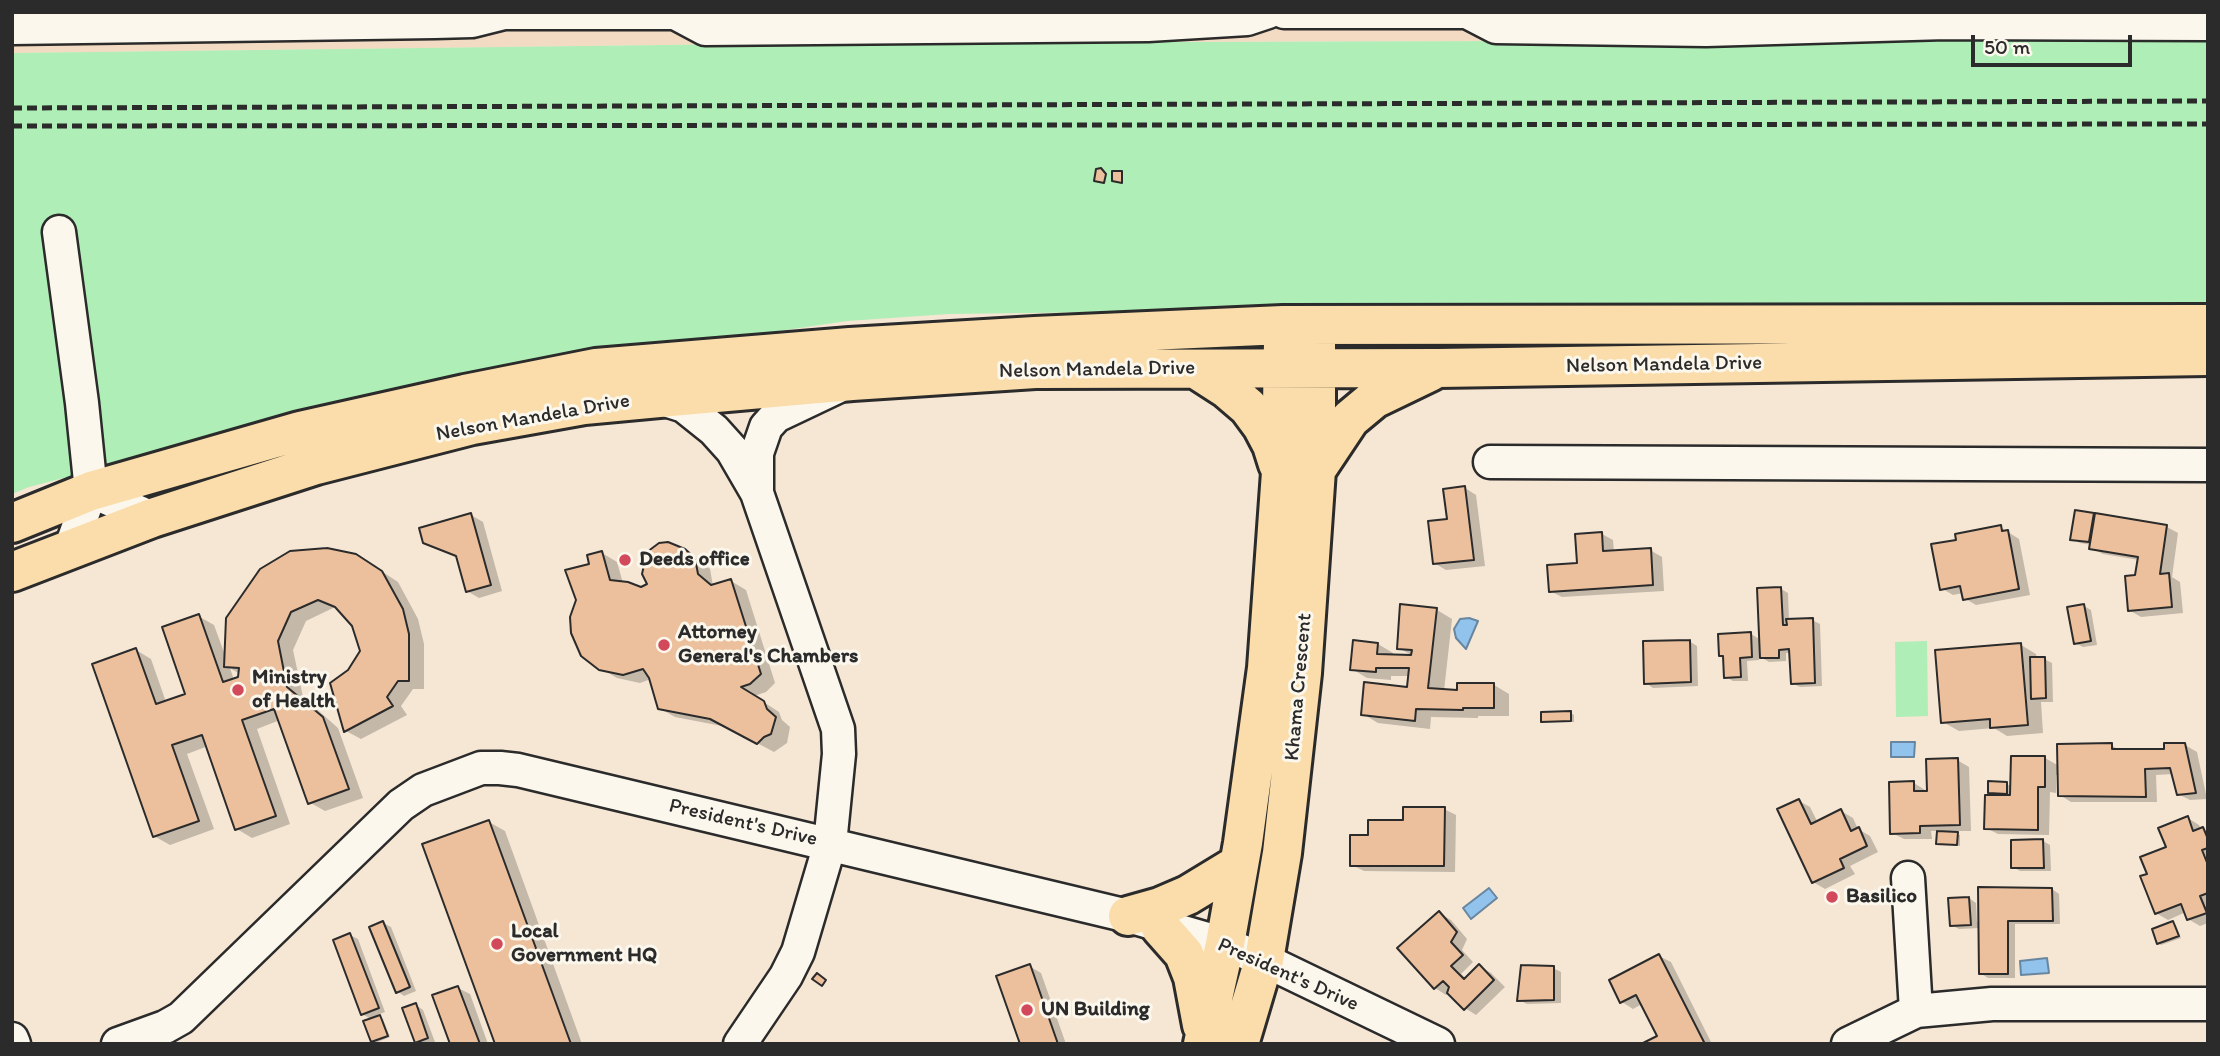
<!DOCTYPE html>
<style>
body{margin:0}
#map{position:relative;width:2220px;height:1056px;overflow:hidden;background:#f6e6d4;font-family:Itim,sans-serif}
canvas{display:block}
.frame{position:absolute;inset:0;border:14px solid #2b2b2b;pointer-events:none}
.scale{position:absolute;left:1971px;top:35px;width:161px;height:32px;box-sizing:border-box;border:4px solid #2b2b2b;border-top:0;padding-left:9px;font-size:21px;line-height:24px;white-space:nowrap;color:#2b2b2b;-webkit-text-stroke:5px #fbf7ec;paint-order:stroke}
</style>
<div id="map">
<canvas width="2220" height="1056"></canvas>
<div class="frame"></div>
<div class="scale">50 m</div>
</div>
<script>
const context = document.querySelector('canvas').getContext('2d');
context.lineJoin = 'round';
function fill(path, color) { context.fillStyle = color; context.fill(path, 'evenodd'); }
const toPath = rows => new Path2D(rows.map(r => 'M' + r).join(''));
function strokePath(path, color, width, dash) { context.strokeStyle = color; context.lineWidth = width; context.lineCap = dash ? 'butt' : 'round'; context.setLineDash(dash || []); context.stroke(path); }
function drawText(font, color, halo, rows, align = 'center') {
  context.font = font + ' Itim,sans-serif'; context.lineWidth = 6; context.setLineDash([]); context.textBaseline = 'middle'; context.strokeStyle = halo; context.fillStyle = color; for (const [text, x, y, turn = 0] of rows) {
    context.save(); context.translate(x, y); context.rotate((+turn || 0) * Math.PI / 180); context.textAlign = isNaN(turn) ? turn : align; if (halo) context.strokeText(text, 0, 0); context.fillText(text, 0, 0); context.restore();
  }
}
fill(toPath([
 [12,12,2208,12,2208,39,829,43,12,53]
]), '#f3dbc3');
fill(toPath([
 [2208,39,2208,304,1810,303,949,314,847,321,712,341,205,441,29,487,12,494,12,53,829,43],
 [1927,641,1928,716,1896,717,1895,642]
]), '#afeeb6');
const water = toPath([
 [1469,618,1478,621,1466,649,1456,638,1454,629,1460,619,1469,618],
 [1891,742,1915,742,1914,757,1891,757,1891,742],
 [1489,888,1497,898,1471,919,1463,908,1489,888],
 [2047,958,2049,973,2021,975,2020,961,2047,958]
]);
fill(water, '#91c3ed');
strokePath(water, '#68869f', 2);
fill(toPath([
 [1465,488,1476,495,1485,566,1446,570,1434,563,1449,521],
 [471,515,483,522,502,591,479,598,467,591,458,557,425,542],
 [2093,515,2167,527,2178,533,2172,577,2180,582,2183,613,2141,617,2129,610,2139,560,2103,554,2091,548,2092,545,2080,543,2072,539],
 [2000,527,2019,539,2030,595,1976,605,1964,598,1963,593,1953,595,1941,588,1958,541],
 [1602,534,1613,540,1614,552,1650,550,1662,557,1664,591,1562,597,1550,591,1578,565],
 [684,550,700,560,710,569,713,586,731,581,746,590,775,683,766,692,754,696,779,712,782,720,790,727,787,743,774,752,727,727,675,717,659,708,651,679,640,683,617,678,600,668,591,565,602,553,617,562,623,583,641,589,649,584],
 [372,565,398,582,418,619,424,644,424,689,413,689,401,706,407,715,361,739,346,731,350,671,361,652,354,625,340,610,335,607,306,621,293,650,303,697,338,728,363,798,325,811,309,802,280,720,257,729,290,824,252,838,237,829,208,746,187,754,214,829,170,845,154,836,136,650,151,659,166,702,187,695,198,616,214,625,226,658,228,619],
 [230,668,240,674,240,678,234,680],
 [1781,589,1788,593,1789,621,1812,620,1820,624,1822,686,1800,687,1792,683,1791,653,1786,653,1786,661,1769,662,1759,656,1759,660,1747,661,1748,681,1733,681,1726,677,1725,658,1720,655,1751,634,1761,640],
 [2084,606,2091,610,2097,645,2083,647,2075,643],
 [1437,610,1452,619,1444,691,1459,691,1494,685,1509,694,1509,716,1478,716,1478,718,1431,717,1430,729,1378,723,1363,714,1409,688,1410,676,1391,676,1391,680,1367,678,1352,669,1378,644,1393,653,1393,656,1413,656,1399,648],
 [1689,641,1697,646,1698,686,1653,688,1646,683],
 [2021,645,2036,654,2037,659,2044,659,2052,663,2053,702,2041,702,2043,733,2007,736,1994,728,1959,731,1943,722],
 [1571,713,1574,715,1574,722,1543,721],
 [2111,745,2121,751,2166,751,2185,745,2197,752,2207,799,2190,800,2178,794,2173,774,2156,775,2157,802,2071,802,2060,795,2060,775,2056,775,2056,793,2050,792,2049,835,1998,834,1986,828,1997,797,1989,793,2007,784,2012,787,2045,758,2059,766],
 [1957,760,1969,767,1971,831,1952,831,1960,835,1960,846,1938,843,1939,831,1931,831,1932,839,1904,839,1892,833,1914,783,1925,790,1925,793,1929,793],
 [1799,801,1810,807,1818,823,1841,811,1853,818,1858,829,1870,836,1878,852,1850,866,1855,874,1825,889,1813,882],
 [1444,809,1456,815,1455,872,1364,871,1352,865,1369,837],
 [2188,818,2199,825,2201,830,2208,832,2208,923,2200,926,2188,919,2186,912,2168,920,2156,913,2149,875],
 [489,822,505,831,582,1044,497,1044],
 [2043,841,2050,845,2051,871,2020,871,2013,867],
 [2052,889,2059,894,2060,924,2015,924,2015,978,1988,978,1980,973,1980,928,1959,929,1951,925,1969,898,1976,903,1977,922,1980,922],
 [1439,913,1451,920,1467,939,1462,950,1473,962,1461,974,1467,979,1479,966,1491,973,1505,987,1476,1015,1465,1008,1449,992,1446,995,1435,988],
 [383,923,391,927,416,991,404,996,397,991],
 [2173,923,2176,925,2181,938,2161,945,2158,943],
 [350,935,358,939,385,1012,377,1015,383,1019,390,1037,375,1043,372,1041,373,1020,362,1014],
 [1659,956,1671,962,1712,1044,1644,1044,1659,1037,1642,1004,1633,1009,1622,1002],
 [1029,966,1041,973,1066,1044,1021,1044],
 [1553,968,1561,972,1561,1003,1527,1004,1519,1000],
 [458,988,470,994,488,1044,452,1044],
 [416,1005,423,1010,435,1042,420,1044,416,1041]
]), '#0003');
const building = toPath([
 [1101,168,1106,174,1104,183,1094,181,1096,169,1101,168],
 [1112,171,1122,171,1122,183,1112,181,1112,171],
 [1465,486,1474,560,1433,564,1428,521,1447,519,1443,489,1465,486],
 [2075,510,2094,513,2089,542,2070,540,2075,510],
 [471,513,491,585,466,592,456,556,423,543,419,528,471,513],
 [2095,513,2167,525,2160,574,2169,573,2172,607,2128,611,2125,576,2135,575,2138,557,2089,549,2095,513],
 [2001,525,2002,531,2008,530,2019,589,1963,600,1960,586,1940,590,1931,544,1956,540,1955,534,2001,525],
 [1602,532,1603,551,1651,548,1653,585,1549,592,1547,565,1577,563,1575,534,1602,532],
 [668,542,685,549,695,558,698,574,711,585,731,579,761,674,750,684,741,687,764,701,767,709,776,717,771,734,764,737,757,744,710,719,658,709,649,678,643,669,623,675,599,670,581,656,571,633,570,617,576,600,565,570,589,564,587,555,602,551,610,580,628,582,641,587,647,584,642,574,647,552,659,543,668,542],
 [327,548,356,554,382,571,403,609,409,634,409,681,398,681,387,697,393,706,344,732,330,683,348,670,360,651,352,626,335,607,318,600,291,612,278,641,287,687,323,717,349,789,308,804,274,709,242,720,276,816,235,830,202,735,172,745,199,821,153,837,92,664,136,648,156,704,185,694,162,627,199,614,223,682,238,677,239,668,224,667,226,618,260,569,290,551,327,548],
 [1781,587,1783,625,1787,625,1786,619,1813,618,1815,683,1791,684,1789,649,1779,650,1779,658,1760,658,1757,588,1781,587],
 [1400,604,1437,608,1428,688,1457,690,1457,683,1494,683,1494,708,1463,708,1463,710,1416,709,1415,721,1361,715,1364,682,1407,687,1409,668,1376,668,1376,672,1350,670,1353,640,1378,643,1377,654,1411,655,1412,650,1397,649,1400,604],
 [2084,604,2091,641,2074,644,2067,607,2084,604],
 [1751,632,1752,657,1740,658,1741,677,1724,678,1723,656,1719,656,1718,634,1751,632],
 [1690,640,1691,682,1644,684,1643,641,1690,640],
 [2021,643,2028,725,1990,728,1990,719,1941,723,1935,650,2021,643],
 [2030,657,2045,657,2046,698,2031,699,2030,657],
 [1571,711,1571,721,1541,722,1541,712,1571,711],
 [2112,743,2112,749,2164,749,2164,743,2185,743,2196,793,2177,795,2170,768,2145,769,2146,797,2058,796,2057,744,2112,743],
 [2011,756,2045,756,2045,787,2038,787,2038,830,1984,829,1985,795,2010,795,2011,756],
 [1958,758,1960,825,1920,826,1920,833,1890,834,1889,782,1914,781,1914,791,1927,791,1926,759,1958,758],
 [1988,781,2007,782,2007,794,1988,793,1988,781],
 [1799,799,1811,824,1841,809,1851,831,1859,827,1867,846,1840,859,1844,868,1812,883,1777,809,1799,799],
 [1403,807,1445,807,1444,866,1350,866,1350,835,1368,835,1368,820,1403,820,1403,807],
 [2188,816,2193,831,2203,827,2208,839,2208,848,2202,850,2208,865,2208,893,2200,896,2207,913,2187,920,2181,904,2155,914,2140,876,2147,874,2140,857,2166,847,2158,828,2188,816],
 [489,820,571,1044,495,1044,422,844,489,820],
 [1937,831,1958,832,1957,845,1936,844,1937,831],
 [2043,839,2044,868,2011,868,2011,840,2043,839],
 [1978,887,2052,888,2053,921,2008,921,2008,974,1979,974,1978,887],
 [1969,897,1971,925,1950,926,1948,898,1969,897],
 [1439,911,1457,932,1451,942,1463,955,1451,966,1464,979,1479,964,1494,980,1464,1010,1447,993,1449,987,1443,981,1434,989,1397,948,1439,911],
 [383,921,410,987,396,993,369,927,383,921],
 [2173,921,2179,936,2157,944,2152,929,2173,921],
 [350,933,379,1008,361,1015,333,940,350,933],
 [1659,954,1705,1044,1641,1044,1657,1036,1636,995,1620,1003,1609,980,1659,954],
 [1030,964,1058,1044,1020,1044,996,976,1030,964],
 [1521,965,1554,966,1554,1000,1517,1001,1521,965],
 [817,973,826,980,822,986,812,979,817,973],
 [458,986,480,1044,450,1044,432,995,458,986],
 [416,1003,428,1038,415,1043,402,1008,416,1003],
 [380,1015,388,1036,371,1042,363,1021,380,1015]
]);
fill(building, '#ecc09c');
strokePath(building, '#2b2b2b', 2);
const minor = toPath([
 [1284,12,1471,12],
 [1469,13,1496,27,1706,30,1946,23,2208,24],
 [12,28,435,22,472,21,504,13,675,13,705,29,1148,25,1247,19,1268,12],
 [59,232,82,403,91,491,71,547],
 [659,398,684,406,714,430,732,450,757,493,838,729,839,754,830,844,798,952,786,976,740,1044],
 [1490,462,2208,465],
 [91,491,152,518],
 [757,491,757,453,766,427,776,416,837,387],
 [1908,878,1916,1011],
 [12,1039,14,1044],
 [118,1044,165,1027,181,1018,401,805,423,790,481,768,500,768,518,770,1128,916,1225,944,1264,960,1438,1044],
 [1848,1044,1916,1011,1992,1004,2208,1004]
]);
const major = toPath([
 [1196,369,1227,389,1248,407,1262,426,1272,445,1278,464],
 [1316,470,1350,419,1374,399,1430,372],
 [12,523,91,491,300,431,465,394,596,368,850,347,1035,336,1283,325,2208,324],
 [12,572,152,518,316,465,472,425,584,405,659,398,852,381,1035,369,1438,368,2208,356],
 [1128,916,1160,907,1188,895,1239,864],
 [1161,928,1184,954,1193,977,1202,1025],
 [1203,1044,1225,944,1243,843,1267,668,1281,472,1283,342],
 [1239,1044,1264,960,1282,853,1302,673,1316,470,1316,344]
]);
strokePath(minor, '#2b2b2b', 37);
strokePath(major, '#2b2b2b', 44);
strokePath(minor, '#fbf7ec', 32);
strokePath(major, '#fbddab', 38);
strokePath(toPath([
 [12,108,2208,101],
 [12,126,2208,124]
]), '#2b2b2b', 5, [10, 5]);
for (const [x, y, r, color] of [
 [625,560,7,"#d1495b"],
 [664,645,7,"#d1495b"],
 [238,690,7,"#d1495b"],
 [1832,897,7,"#d1495b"],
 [497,944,7,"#d1495b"],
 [1027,1010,7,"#d1495b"]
]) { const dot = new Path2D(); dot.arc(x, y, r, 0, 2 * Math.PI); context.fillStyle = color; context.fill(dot); strokePath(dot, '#fbf7ec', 2.5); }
drawText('21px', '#2b2b2b', '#fbf7ec', [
 ["Nelson Mandela Drive",1664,365,-1],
 ["Nelson Mandela Drive",1097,370,-1],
 ["Nelson Mandela Drive",533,418,-10],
 ["Khama Crescent",1299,687,-85],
 ["President's Drive",743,823,13],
 ["President's Drive",1288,975,24]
]);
drawText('bold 21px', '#2b2b2b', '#fbf7ec', [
 ["Deeds office",639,560],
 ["Attorney",678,633],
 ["General's Chambers",678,657],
 ["Ministry",252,678],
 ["of Health",252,702],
 ["Basilico",1846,897],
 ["Local",511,932],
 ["Government HQ",511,956],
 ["UN Building",1041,1010]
], 'left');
</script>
